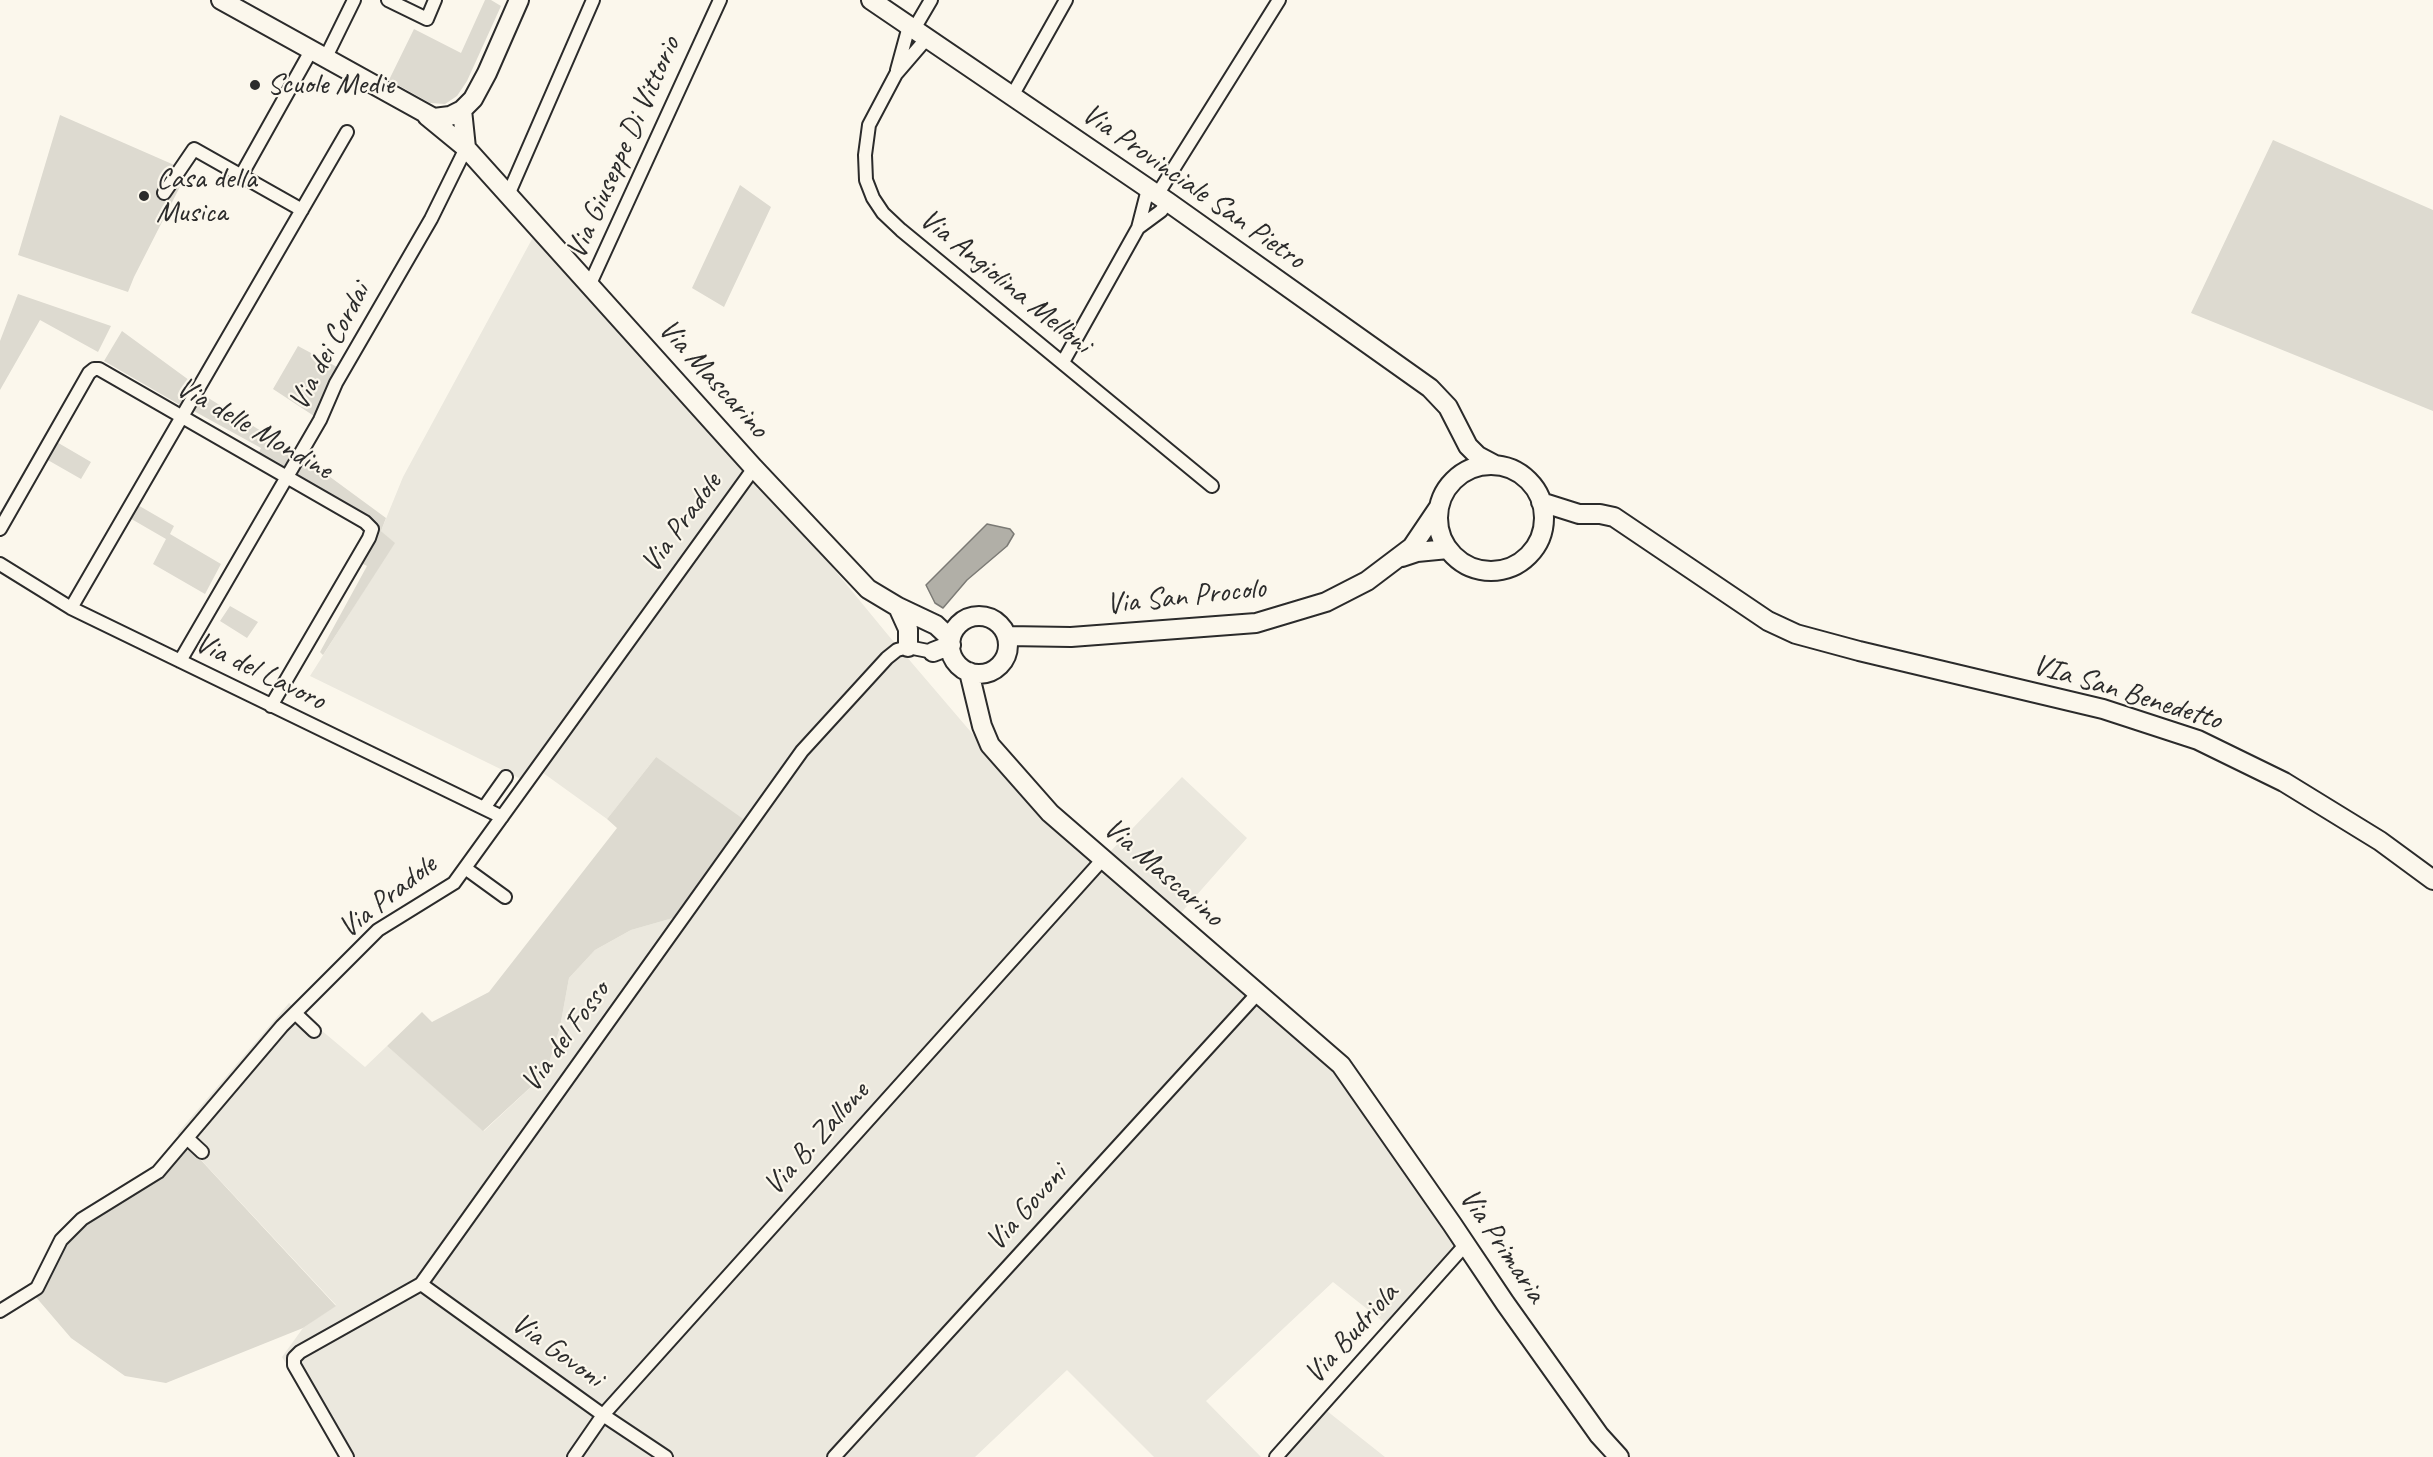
<!DOCTYPE html>
<style>
body{margin:0}
canvas{display:block;background:#fbf7ec}
</style>
<canvas width="2433" height="1457"></canvas>
<script>
const context = document.querySelector('canvas').getContext('2d');
context.lineJoin = 'round';
function fill(path, color) { context.fillStyle = color; context.fill(path, 'evenodd'); }
const toPath = rows => new Path2D(rows.map(r => 'M' + r).join(''));
function strokePath(path, color, width, dash) { context.strokeStyle = color; context.lineWidth = width; context.lineCap = dash ? 'butt' : 'round'; context.setLineDash(dash || []); context.stroke(path); }
function drawText(font, color, halo, rows, align = 'center') {
  context.font = font + ' Caveat,sans-serif'; context.lineWidth = 4.5; context.setLineDash([]); context.textBaseline = 'middle'; context.strokeStyle = halo; context.fillStyle = color; for (const [text, x, y, turn = 0] of rows) {
    context.save(); context.translate(x, y); context.rotate((+turn || 0) * Math.PI / 180); context.textAlign = isNaN(turn) ? turn : align; if (halo) context.strokeText(text, 0, 0); context.fillText(text, 0, 0); context.restore();
  }
}
fill(toPath([
 [538,228,768,489,888,635,1006,773,1104,858,1182,777,1247,838,1172,923,1345,1072,1472,1243,1395,1331,1333,1282,1206,1401,1261,1457,1154,1457,1067,1370,975,1457,342,1457,282,1357,303,1328,336,1305,177,1134,289,1003,365,1067,387,1046,484,1131,546,1073,560,1027,569,978,595,950,631,930,680,916,656,757,607,819,539,770,525,781,310,676,394,543,381,531,403,477],
 [1322,1407,1385,1457,1275,1457]
]), '#ebe8de');
fill(toPath([
 [485,0,491,0,501,6,467,81,457,96,445,104,430,103,389,80,414,29,461,53],
 [60,115,188,171,134,277,128,292,18,255],
 [2273,140,2433,210,2433,411,2191,313],
 [740,185,771,207,724,307,692,288],
 [18,294,111,326,98,352,40,320,0,390,0,341],
 [122,331,193,383,180,405,104,361],
 [298,346,337,367,314,416,273,389],
 [202,394,293,451,282,470,257,456,261,448,192,410],
 [55,441,91,462,81,479,46,459],
 [307,460,386,518,381,531,395,543,323,655,320,652,367,566,361,563,375,532,295,477],
 [136,504,174,526,170,534,221,564,205,594,153,564,166,539,128,517],
 [230,606,258,622,247,638,220,621],
 [656,757,746,821,680,916,631,930,595,950,569,978,560,1027,546,1073,483,1131,387,1046,422,1012,432,1022,489,992,617,828,607,819],
 [186,1144,336,1306,303,1328,166,1383,125,1376,71,1338,35,1296,65,1244,86,1222]
]), '#dddad0');
const water = toPath([
 [987,524,1010,529,1014,534,1007,546,967,580,943,608,935,603,926,585,987,524]
]);
fill(water, '#b1afa7');
strokePath(water, '#7b7a75', 1.5);
const street = toPath([
 [388,0,427,19,435,0],
 [914,29,931,0],
 [927,38,896,74,869,125,865,155,866,180,873,198,883,213,901,230,1212,486],
 [326,57,354,0],
 [897,70,909,26],
 [1012,96,1066,0],
 [242,174,312,49],
 [1148,189,1138,228,1161,211,1168,202],
 [164,193,194,149,302,210],
 [508,195,593,0],
 [1157,195,1279,0],
 [589,286,720,0],
 [1063,362,1138,228],
 [0,529,89,373,94,369,99,369,365,522,372,529,369,538,271,706],
 [0,564,71,608,502,817],
 [71,608,347,132],
 [180,661,320,420,336,383,431,219,466,148],
 [484,808,506,777],
 [465,868,505,897],
 [295,1013,314,1031],
 [187,1138,202,1152],
 [421,1284,603,1415,666,1457],
 [0,1311,37,1288,61,1240,82,1219,158,1172,282,1026,378,930,454,883,754,468],
 [347,1457,294,1365,294,1358,300,1352,421,1284,802,751,887,658,897,650,908,647,933,652],
 [574,1457,603,1415,1103,859],
 [834,1457,1258,993],
 [1276,1457,1466,1244]
]);
const secondary = toPath([
 [221,0,434,118,450,116,462,110,473,99,487,73,519,0],
 [871,0,1168,202,1430,388,1448,407,1468,446,1478,456,1495,465],
 [462,110,466,148],
 [427,116,466,148,754,468,868,589,898,607,936,625,951,639],
 '1438 518a53 53 0 1 1 106 0a53 53 0 1 1-106 0Z',
 [1541,502,1579,514,1600,514,1614,517,1768,621,1796,634,1859,651,2103,709,2198,740,2284,782,2380,841,2433,880],
 [1402,557,1417,552,1448,549],
 [898,607,908,629,908,647],
 '950 645a29 29 0 1 1 58 0a29 29 0 1 1-58 0Z',
 [1007,636,1071,637,1256,623,1326,602,1367,581,1412,547,1439,507],
 [933,652,951,645],
 [969,672,982,726,990,745,1050,813,1341,1065,1452,1224,1505,1303,1599,1435,1619,1457]
]);
strokePath(street, '#2b2b2b', 16);
strokePath(secondary, '#2b2b2b', 22);
strokePath(street, '#fbf7ec', 12);
strokePath(secondary, '#fbf7ec', 18);
for (const [x, y, r, color] of [
 [255,85,6,"#2b2b2b"],
 [144,196,6,"#2b2b2b"]
]) { const dot = new Path2D(); dot.arc(x, y, r, 0, 2 * Math.PI); context.fillStyle = color; context.fill(dot); strokePath(dot, '#fbf7ec', 2); }
drawText('30px', '#2b2b2b', '#fbf7ec', [
 ["Scuole Medie",267,85],
 ["Casa della",156,179],
 ["Musica",156,213]
], 'left');
drawText('30px', '#2b2b2b', '#fbf7ec', [
 ["Via Giuseppe Di Vittorio",624,148,-66],
 ["Via Provinciale San Pietro",1193,187,35],
 ["Via Angiolina Melloni",1005,282,39],
 ["Via dei Cordai",330,347,-62],
 ["Via Mascarino",713,379,48],
 ["Via delle Mondine",254,429,30],
 ["Via Pradole",682,523,-54],
 ["Via San Procolo",1186,597,-6],
 ["Via del Lavoro",260,672,26],
 ["VIa San Benedetto",2127,693,17],
 ["Via Mascarino",1163,873,41],
 ["Via Pradole",388,897,-38],
 ["Via del Fosso",566,1037,-54],
 ["Via B. Zallone",817,1139,-48],
 ["Via Govoni",1027,1208,-48],
 ["Via Primaria",1502,1246,56],
 ["Via Budriola",1352,1334,-48],
 ["Via Govoni",557,1351,36]
]);
</script>
